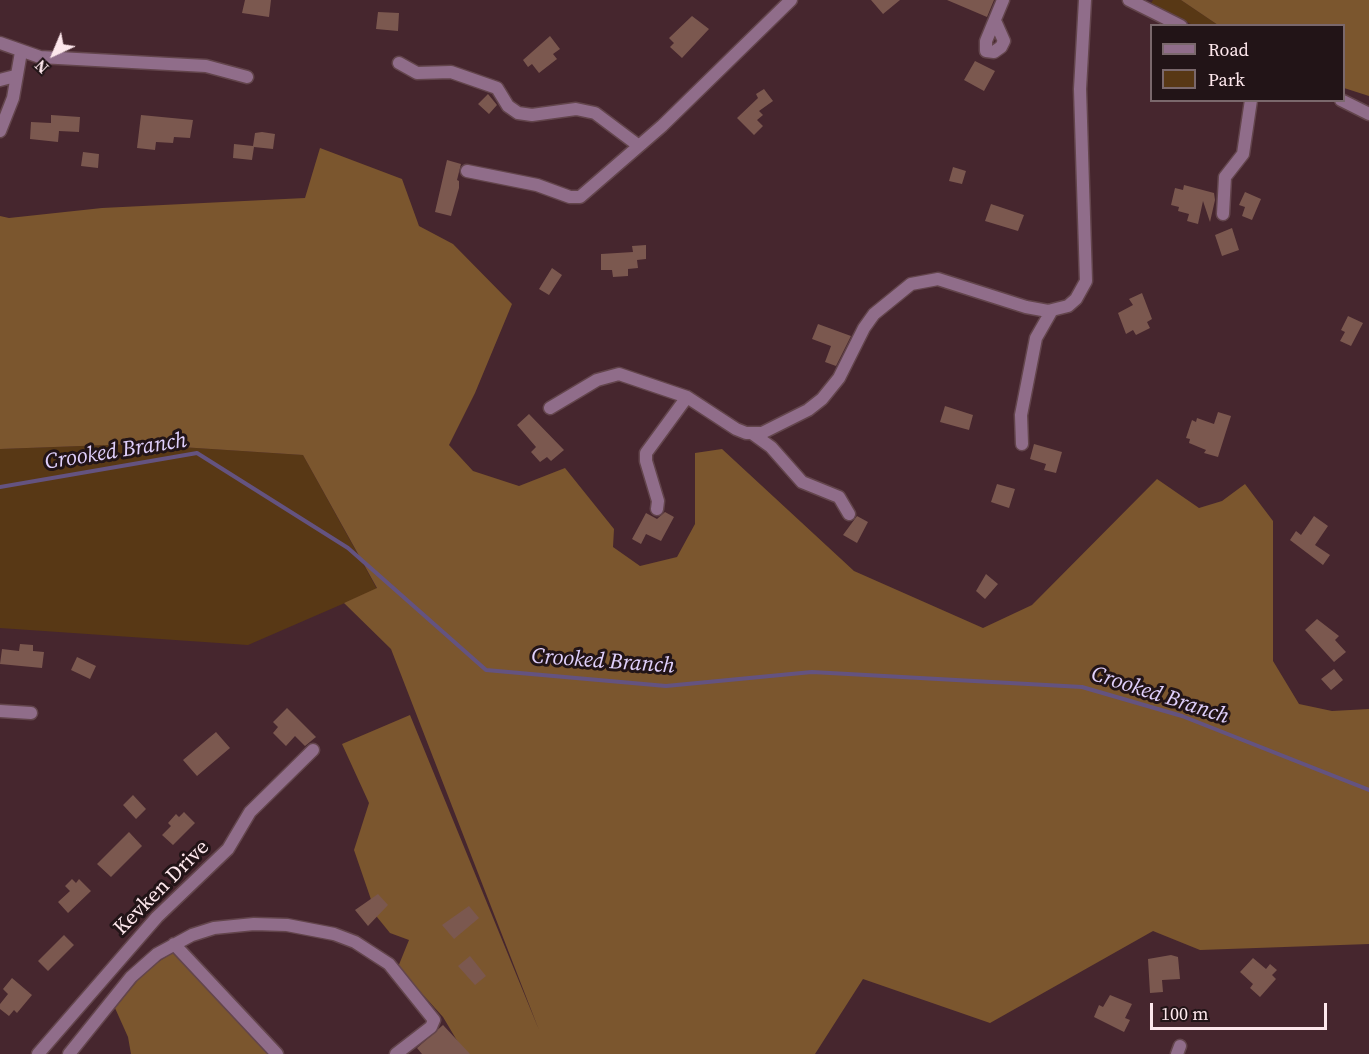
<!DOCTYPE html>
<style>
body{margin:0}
#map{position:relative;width:1369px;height:1054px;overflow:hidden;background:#46262e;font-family:"Source Serif 4",serif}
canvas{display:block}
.legend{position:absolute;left:1150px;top:24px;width:195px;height:78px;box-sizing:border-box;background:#221417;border:2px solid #7a686c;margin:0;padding:8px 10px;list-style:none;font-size:18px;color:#fde7ec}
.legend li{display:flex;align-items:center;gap:12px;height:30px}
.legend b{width:30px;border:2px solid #7a686c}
.north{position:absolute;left:24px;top:24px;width:60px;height:60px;-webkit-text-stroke:4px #221417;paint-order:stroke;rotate:224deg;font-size:16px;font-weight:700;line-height:24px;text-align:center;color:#fde7ec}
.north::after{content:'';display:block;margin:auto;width:21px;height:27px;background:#fde7ec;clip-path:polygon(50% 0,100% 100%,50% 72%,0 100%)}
.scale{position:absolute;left:1150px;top:1003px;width:177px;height:27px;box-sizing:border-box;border:3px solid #fde7ec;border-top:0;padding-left:8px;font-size:18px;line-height:21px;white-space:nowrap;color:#fde7ec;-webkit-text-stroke:4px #221417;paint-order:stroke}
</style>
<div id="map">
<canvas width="1369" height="1054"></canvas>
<ul class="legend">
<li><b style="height:8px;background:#906d8a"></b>Road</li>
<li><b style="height:16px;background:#583815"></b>Park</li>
</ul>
<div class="north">N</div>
<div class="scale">100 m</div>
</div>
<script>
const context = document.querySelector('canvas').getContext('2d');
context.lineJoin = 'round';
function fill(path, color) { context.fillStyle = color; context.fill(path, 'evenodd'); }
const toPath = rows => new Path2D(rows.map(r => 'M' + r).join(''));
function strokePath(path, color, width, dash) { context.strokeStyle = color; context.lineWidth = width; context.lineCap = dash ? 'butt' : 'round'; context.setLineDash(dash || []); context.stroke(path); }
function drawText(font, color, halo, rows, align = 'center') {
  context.font = font + ' "Source Serif 4",serif'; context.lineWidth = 6; context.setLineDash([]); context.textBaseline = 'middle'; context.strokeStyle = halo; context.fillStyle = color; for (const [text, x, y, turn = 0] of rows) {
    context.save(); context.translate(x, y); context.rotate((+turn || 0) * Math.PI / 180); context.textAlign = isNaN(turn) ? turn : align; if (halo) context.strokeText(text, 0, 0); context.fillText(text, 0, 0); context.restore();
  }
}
fill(toPath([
 [1153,0,1181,0,1218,25,1193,25,1150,5],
 [135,444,303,455,377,589,248,645,0,628,0,449]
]), '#583815');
fill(toPath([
 [1181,0,1369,0,1369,96,1344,88,1344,26,1218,25],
 [320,148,402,179,419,226,453,244,512,304,475,393,449,445,473,471,519,486,565,468,614,529,613,547,640,566,677,557,695,524,695,453,722,449,854,571,983,628,1032,605,1157,479,1199,508,1222,501,1245,484,1273,521,1273,661,1299,704,1332,711,1369,709,1369,944,1200,950,1153,931,990,1023,863,979,815,1054,465,1054,443,1017,398,967,409,940,390,933,377,917,354,850,369,803,342,744,410,715,539,1030,391,649,344,603,377,588,303,455,135,444,0,449,0,216,9,218,102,208,305,198],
 [174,952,272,1054,131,1054,128,1037,115,1008,147,969]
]), '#7b562e');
strokePath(toPath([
 [0,487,197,453,348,548,486,670,666,686,812,672,1082,687,1182,716,1369,790]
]), '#645380', 4);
fill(toPath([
 [245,0,271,0,269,17,242,13],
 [871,0,900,0,883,14],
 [947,0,994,0,987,17],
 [378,12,399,13,398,31,376,29],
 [692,16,709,29,682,58,670,47,674,43,669,38],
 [550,36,560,49,553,54,557,59,539,73,532,64,528,67,523,60],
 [975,61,995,71,984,91,964,80],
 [764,89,773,101,759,111,763,115,757,120,763,126,754,135,737,118,758,98,756,94],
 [488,94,497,105,489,114,478,104],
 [51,115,80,117,79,132,59,131,58,142,30,139,31,122,51,123],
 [141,115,193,120,190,138,174,137,173,143,156,142,155,150,137,148],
 [262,132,275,134,273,149,254,147,252,160,233,158,234,144,253,146,255,133],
 [83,152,99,154,98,168,81,166],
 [447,160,461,164,457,180,459,181,459,188,451,216,435,212],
 [953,167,966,171,962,184,949,181],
 [1184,185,1214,193,1215,200,1210,222,1203,201,1198,224,1187,221,1189,214,1178,211,1179,207,1171,205,1175,188,1183,190],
 [1245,192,1261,199,1252,220,1242,216,1245,207,1239,205],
 [991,204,1024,215,1018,231,985,221],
 [1232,228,1239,250,1222,256,1215,235],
 [646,245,646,259,637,260,638,268,628,269,628,276,613,277,612,270,601,270,601,254,633,252,632,246],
 [552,268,562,275,549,295,539,289],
 [1142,293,1152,319,1147,322,1150,328,1136,335,1133,330,1126,334,1118,313,1133,305,1129,299],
 [1348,316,1363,323,1351,346,1340,341,1345,332,1341,330],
 [818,324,851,336,836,366,825,362,831,346,812,339],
 [945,406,973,415,969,430,940,422],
 [1218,412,1231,416,1218,457,1204,453,1206,450,1189,443,1190,439,1186,438,1192,420,1196,422,1197,418,1214,424],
 [529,414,564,450,551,461,547,457,540,462,531,452,536,447,517,425],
 [1034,444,1062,452,1056,473,1044,470,1046,464,1030,459],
 [997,484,1015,489,1009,508,991,502],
 [665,512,674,517,661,541,646,534,641,544,632,539,646,513,657,519],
 [857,516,868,522,857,543,843,535],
 [1314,516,1328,526,1315,545,1330,555,1323,565,1290,540,1296,531,1301,535],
 [986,574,998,584,985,599,976,591],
 [1317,619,1339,636,1335,640,1346,652,1334,662,1305,630],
 [20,644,33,645,33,651,44,652,42,668,0,664,2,649,19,651],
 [77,657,96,666,90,679,71,670],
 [1334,669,1343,680,1331,690,1321,679],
 [287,708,316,737,305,746,295,736,286,746,273,733,278,727,273,722],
 [216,732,230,748,197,776,183,760],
 [133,795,146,809,136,819,123,805],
 [184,812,195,823,173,845,162,835,171,826,168,823,176,814,179,817],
 [129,832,142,846,111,877,97,864],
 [72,879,76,883,79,879,91,891,68,913,58,902,70,891,65,886],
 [378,894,388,905,368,926,355,910],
 [469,906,479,918,454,939,442,925],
 [64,935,74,945,48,971,38,961],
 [1171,955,1178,957,1180,979,1162,980,1163,992,1150,993,1148,959],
 [470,956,486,976,475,985,458,966],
 [1253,958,1266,969,1270,964,1277,970,1272,975,1276,979,1260,997,1250,988,1253,984,1240,972],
 [12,978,32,995,17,1013,14,1010,9,1016,0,1009,0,1004,8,994,3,989],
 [1110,995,1132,1004,1125,1018,1130,1020,1124,1032,1094,1017,1099,1005,1103,1007],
 [443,1025,470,1054,422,1054,417,1048]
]), '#7b584f');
const minor = toPath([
 [1129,0,1181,26],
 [996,23,1004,41,1001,47,994,52,986,51,986,41,1003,0],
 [0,43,40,57,206,66,247,77],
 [399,63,417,73,451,72,497,88,508,106,518,113,532,115,576,109,595,113,639,146],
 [0,80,15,76],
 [1341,100,1369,114],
 [0,131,13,98,21,52],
 [467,171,537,185,570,197,580,197,662,126,791,0],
 [1223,214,1225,177,1243,154,1251,100],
 [550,408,597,380,619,374,687,397,736,429,746,433,762,433,808,410,822,399,839,378,864,328,874,314,911,284,938,279,1026,307,1048,311,1068,306,1076,299,1086,281,1080,89,1085,0],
 [753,434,771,447,802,482,839,497,849,514],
 [1022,444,1021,415,1036,338,1052,310],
 [657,509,658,501,646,461,646,453,687,397],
 [0,711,31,713],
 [174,944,277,1054],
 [38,1054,157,917,228,849,250,812,313,750],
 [69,1054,131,977,157,954,192,935,214,928,254,924,287,925,334,934,355,942,389,964,434,1020,431,1027,396,1054],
 [1177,1054,1180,1046]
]);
strokePath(minor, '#63454c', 15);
strokePath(minor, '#906d8a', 12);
drawText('21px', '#fde7ec', '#221417', [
 ["Kevken Drive",162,888,-45]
]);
drawText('italic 22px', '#e0d0fc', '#221417', [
 ["Crooked Branch",116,452,-9],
 ["Crooked Branch",603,662,4],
 ["Crooked Branch",1160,696,18]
]);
</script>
